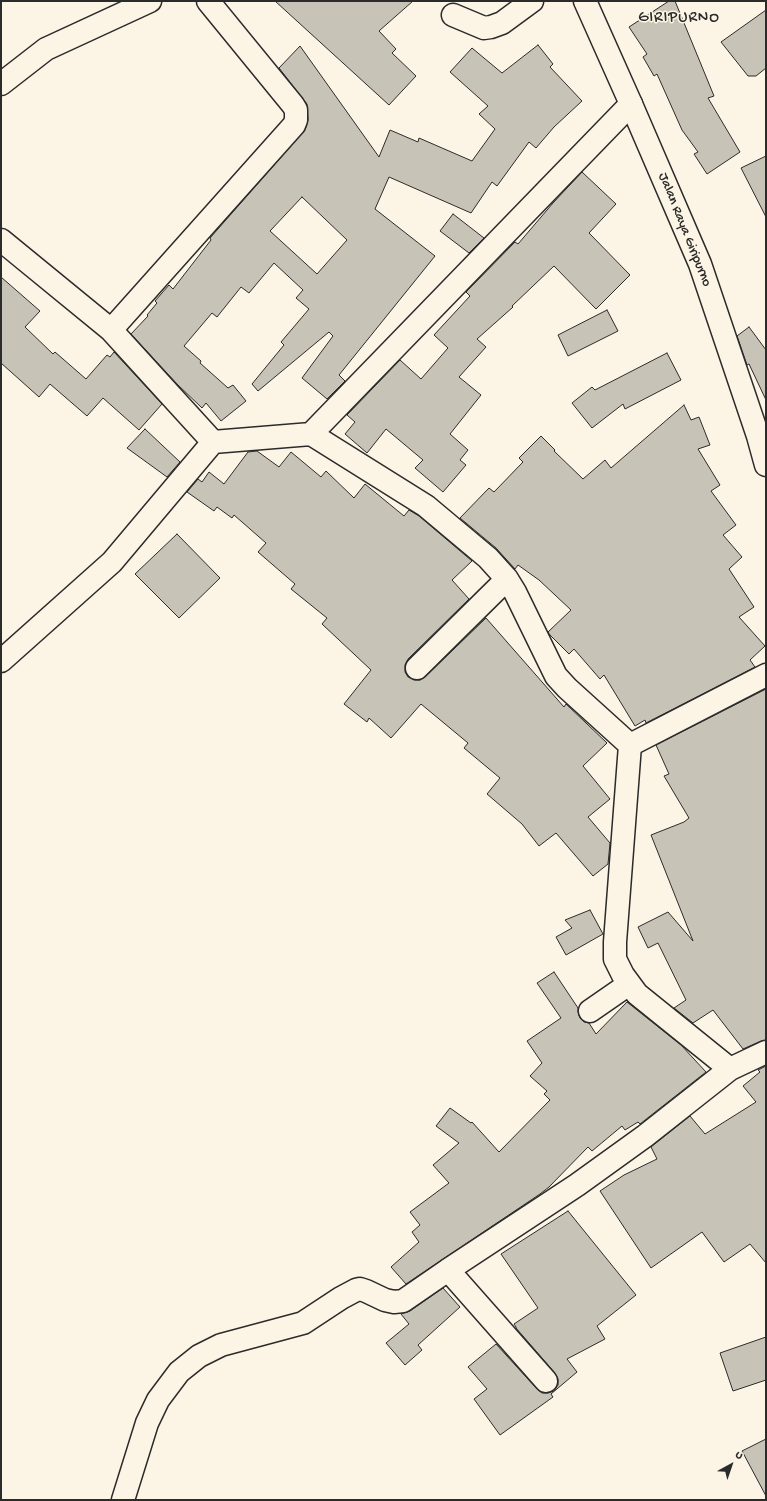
<!DOCTYPE html>
<style>
body{margin:0}
#map{position:relative;width:767px;height:1501px;overflow:hidden;background:#fcf5e5;font-family:"Gochi Hand",sans-serif}
canvas{display:block}
.frame{position:absolute;inset:0;border:2px solid #2b2b2b;pointer-events:none}
.north{position:absolute;left:711px;top:1445px;width:40px;height:40px;-webkit-text-stroke:3px #fcf5e5;paint-order:stroke;rotate:40deg;font-size:11px;font-weight:700;line-height:16px;text-align:center;color:#2b2b2b}
.north::after{content:'';display:block;margin:auto;width:14px;height:18px;background:#2b2b2b;clip-path:polygon(50% 0,100% 100%,50% 72%,0 100%)}
</style>
<div id="map">
<canvas width="767" height="1501"></canvas>
<div class="frame"></div>
<div class="north">U</div>
</div>
<script>
const context = document.querySelector('canvas').getContext('2d');
context.lineJoin = 'round';
function fill(path, color) { context.fillStyle = color; context.fill(path, 'evenodd'); }
const toPath = rows => new Path2D(rows.map(r => 'M' + r).join(''));
function strokePath(path, color, width, dash) { context.strokeStyle = color; context.lineWidth = width; context.lineCap = dash ? 'butt' : 'round'; context.setLineDash(dash || []); context.stroke(path); }
function drawText(font, color, halo, rows, align = 'center') {
  context.font = font + ' "Gochi Hand",sans-serif'; context.lineWidth = 3; context.setLineDash([]); context.textBaseline = 'middle'; context.strokeStyle = halo; context.fillStyle = color; for (const [text, x, y, turn = 0] of rows) {
    context.save(); context.translate(x, y); context.rotate((+turn || 0) * Math.PI / 180); context.textAlign = isNaN(turn) ? turn : align; if (halo) context.strokeText(text, 0, 0); context.fillText(text, 0, 0); context.restore();
  }
}
const building = toPath([
 [275,1,413,1,379,31,396,49,392,53,416,76,389,105,275,1],
 [669,1,675,1,714,96,708,98,740,152,707,174,694,154,698,152,682,130,657,74,654,76,643,57,647,54,629,27,669,1],
 [766,10,766,68,756,76,748,76,721,42,766,10],
 [538,45,553,64,550,67,582,101,554,127,536,148,529,142,497,186,492,182,471,213,389,177,375,209,435,256,339,375,345,381,327,399,302,378,333,336,329,332,258,391,252,384,284,345,281,342,309,309,296,298,303,290,274,263,249,293,241,287,217,317,212,313,184,346,201,361,200,363,228,388,233,385,246,401,221,421,206,403,202,408,178,385,131,334,148,316,147,315,157,303,155,301,169,285,173,289,211,240,210,238,305,130,308,120,307,104,279,68,300,46,379,157,390,130,418,142,419,138,472,161,495,129,479,114,488,106,450,72,472,48,502,73,538,45],
 [302,197,347,240,317,274,270,231,302,197],
 [766,156,766,217,741,168,766,156],
 [582,172,616,204,589,233,630,275,596,309,554,266,512,306,513,307,477,339,486,347,459,377,481,395,450,434,468,450,460,460,466,465,443,492,415,468,423,460,386,429,367,453,345,434,355,422,347,415,400,360,421,379,448,348,434,335,470,296,466,292,515,242,518,244,553,203,582,172],
 [453,214,484,238,469,253,440,231,453,214],
 [1,277,40,311,25,327,53,354,55,352,86,379,107,355,110,357,114,352,162,404,139,430,103,398,87,416,50,384,39,397,1,363,1,277],
 [607,310,618,331,568,356,558,335,607,310],
 [749,327,766,350,766,400,749,364,747,365,737,336,749,327],
 [667,353,681,380,625,409,623,404,592,428,572,403,592,387,595,390,667,353],
 [684,405,691,420,699,417,710,445,698,449,720,485,711,491,736,525,723,535,742,557,729,569,754,607,739,617,765,646,750,660,755,667,646,723,645,720,635,726,604,675,600,679,574,649,569,654,550,635,548,632,571,610,539,580,518,565,515,569,496,548,460,518,489,488,494,492,523,462,519,458,541,436,555,450,554,451,583,479,605,460,611,468,684,405],
 [145,429,180,462,167,477,127,448,145,429],
 [257,451,279,467,291,452,321,477,326,471,354,498,365,484,404,516,409,510,419,516,472,561,452,580,469,599,408,659,405,665,405,672,408,677,414,680,420,680,425,677,486,618,564,707,566,704,607,743,583,766,610,799,588,817,610,843,608,864,593,876,556,833,539,846,522,824,487,794,500,778,464,748,468,743,421,704,391,738,369,718,367,722,344,704,371,670,322,624,327,618,291,589,295,584,258,552,266,543,234,515,232,518,217,507,214,511,187,492,198,479,202,482,209,472,224,484,248,452,257,451],
 [177,534,220,578,179,618,135,574,177,534],
 [766,689,766,1040,761,1041,743,1049,713,1010,693,1023,674,1008,686,1000,658,943,648,948,638,927,668,912,693,941,651,835,684,822,689,818,664,776,669,774,656,745,766,689],
 [590,910,603,934,566,955,556,937,572,928,565,920,590,910],
 [554,972,578,1008,578,1012,580,1018,584,1022,589,1023,596,1034,627,1002,681,1045,706,1072,640,1124,638,1122,625,1130,622,1126,592,1151,588,1147,549,1187,540,1194,406,1284,391,1267,419,1242,412,1232,420,1225,410,1212,449,1183,433,1165,459,1143,436,1126,450,1108,471,1123,472,1122,499,1152,550,1100,544,1094,547,1091,530,1076,542,1063,527,1041,561,1018,537,983,554,972],
 [766,1066,766,1263,750,1244,724,1262,702,1232,651,1268,600,1191,624,1175,657,1159,651,1147,690,1116,705,1134,756,1102,743,1086,760,1072,758,1070,766,1066],
 [568,1211,636,1295,597,1326,605,1339,567,1359,577,1372,551,1394,553,1397,500,1435,474,1399,487,1389,468,1367,496,1344,537,1389,542,1393,548,1393,554,1391,558,1385,558,1379,555,1373,516,1328,516,1327,514,1324,538,1308,501,1254,568,1211],
 [443,1288,460,1307,418,1345,422,1350,405,1365,386,1343,409,1324,401,1314,410,1311,443,1288],
 [766,1337,766,1380,733,1391,720,1353,766,1337],
 [766,1439,766,1496,742,1451,766,1439]
]);
fill(building, '#c8c3b7');
strokePath(building, '#2b2b2b', 1);
const street = toPath([
 [453,15,484,28,491,27,502,23,532,1],
 [1,84,46,49,150,1],
 [1,240,111,330,213,442],
 [111,330,294,125,296,120,296,110,293,105,208,1],
 [311,434,631,104],
 [1,661,112,562,213,442,311,434,426,506,488,558,507,579,515,592,556,676,567,688,630,745,615,942,615,959,623,975,637,994,730,1069],
 [417,668,507,579],
 [630,745,766,675],
 [590,1011,629,984],
 [546,1381,448,1270,577,1185,645,1136,730,1069,766,1052],
 [123,1500,147,1423,158,1400,179,1372,199,1356,221,1345,303,1323,341,1298,356,1290,360,1289,366,1291,385,1300,394,1302,403,1301,448,1270]
]);
const secondary = toPath([
 [585,1,631,104,700,264,758,436,766,465]
]);
strokePath(street, '#2b2b2b', 25);
strokePath(secondary, '#2b2b2b', 25);
strokePath(street, '#fcf5e5', 22);
strokePath(secondary, '#fcf5e5', 22);
drawText('14px', '#2b2b2b', '#fcf5e5', [
 ["Jalan Raya Giripurno",684,230,68]
]);
context.letterSpacing = '1px';
drawText('16px', '#2b2b2b', '#fcf5e5', [
 ["GIRIPURNO",679,19]
]);
context.letterSpacing = '0px';
</script>
